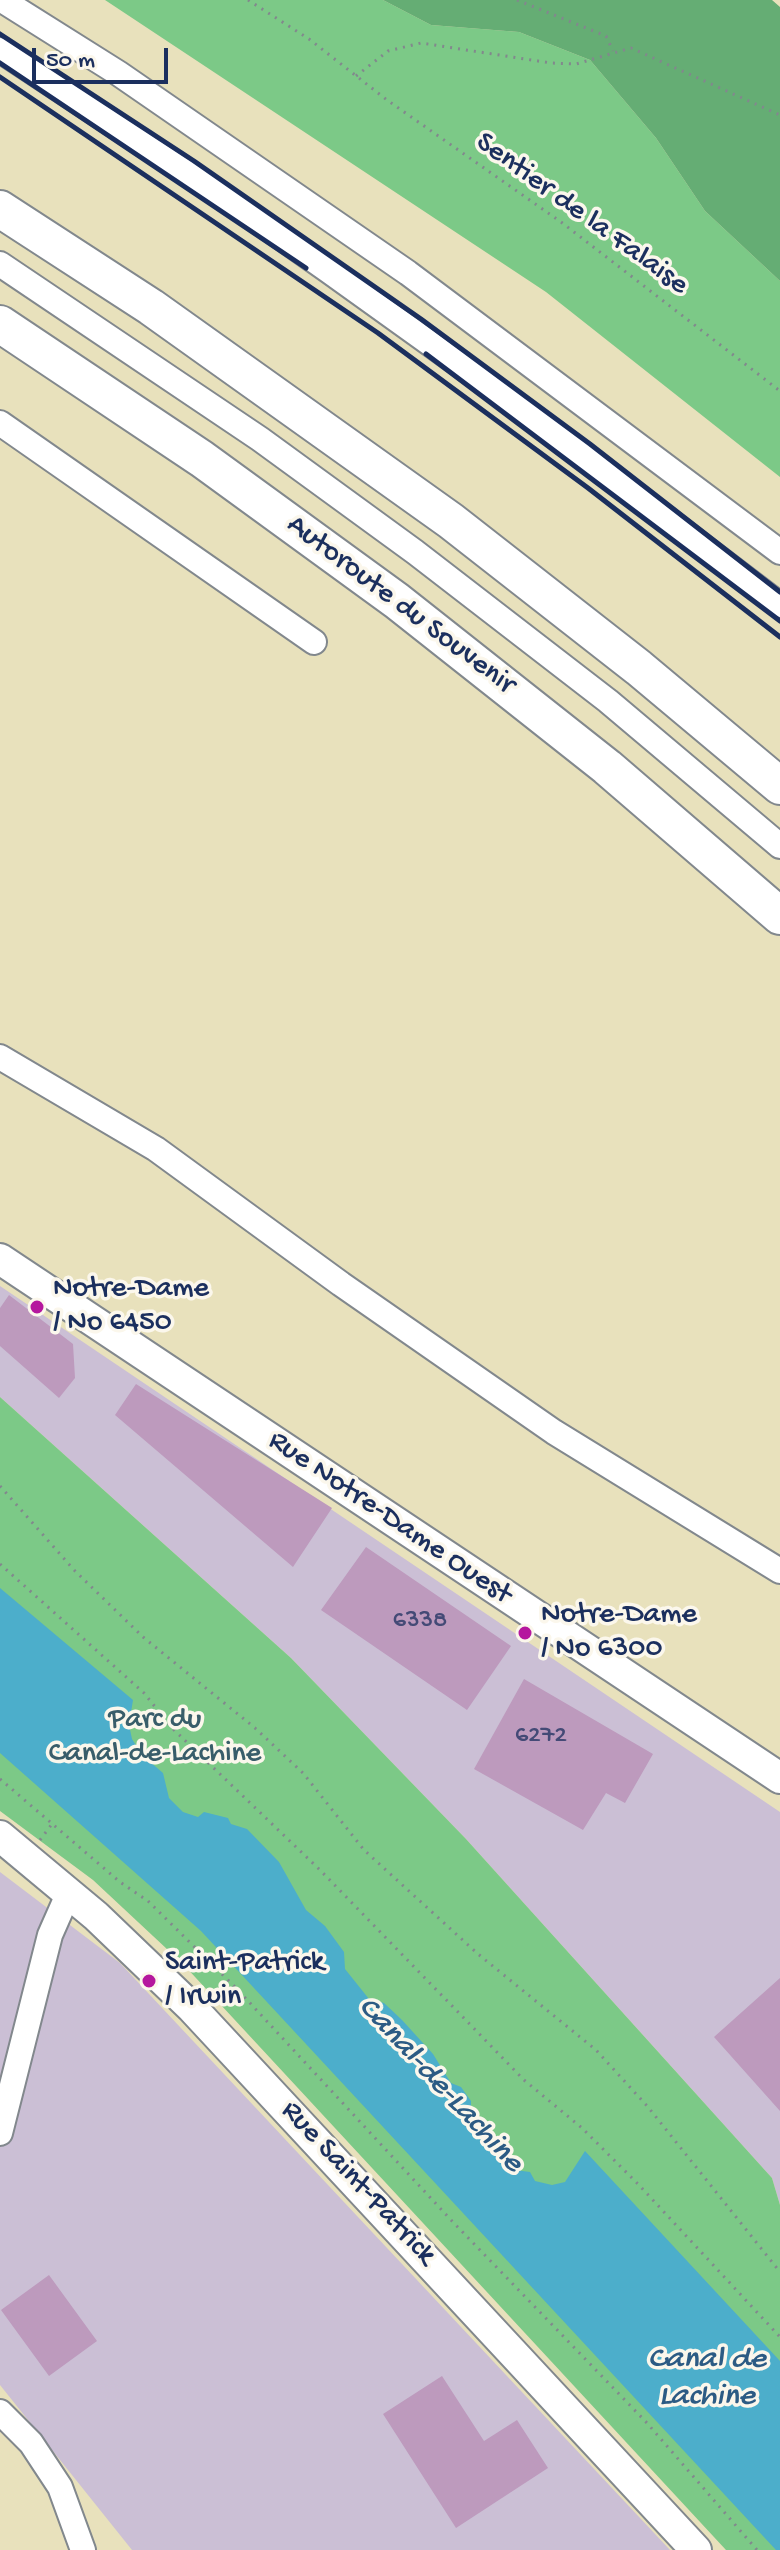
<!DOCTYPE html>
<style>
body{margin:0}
#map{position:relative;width:780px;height:2550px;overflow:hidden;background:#e8e1bc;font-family:"Gochi Hand",sans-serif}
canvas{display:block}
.scale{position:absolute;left:32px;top:48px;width:136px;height:36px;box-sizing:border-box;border:4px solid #1b2f5e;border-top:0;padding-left:10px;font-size:24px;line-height:28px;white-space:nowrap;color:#1b2f5e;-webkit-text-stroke:6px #fbf7ec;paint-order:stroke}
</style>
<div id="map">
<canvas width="780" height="2550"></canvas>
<div class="scale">50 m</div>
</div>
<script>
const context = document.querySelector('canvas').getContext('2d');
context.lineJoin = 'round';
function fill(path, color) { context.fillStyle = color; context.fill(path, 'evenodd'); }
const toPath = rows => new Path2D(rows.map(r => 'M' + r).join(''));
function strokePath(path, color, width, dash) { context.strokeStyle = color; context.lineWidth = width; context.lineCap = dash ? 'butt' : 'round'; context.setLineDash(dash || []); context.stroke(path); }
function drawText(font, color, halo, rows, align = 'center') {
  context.font = font + ' "Gochi Hand",sans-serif'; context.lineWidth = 7; context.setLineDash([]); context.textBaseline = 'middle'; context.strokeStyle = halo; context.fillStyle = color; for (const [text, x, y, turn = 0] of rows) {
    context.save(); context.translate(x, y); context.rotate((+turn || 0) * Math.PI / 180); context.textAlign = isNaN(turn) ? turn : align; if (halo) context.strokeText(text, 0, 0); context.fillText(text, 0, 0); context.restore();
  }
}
fill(toPath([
 [0,1286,780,1812,780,2205,772,2178,466,1839,291,1658,0,1397],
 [0,1872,120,1963,670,2550,132,2550,0,2385]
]), '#cbbfd5');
fill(toPath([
 [105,0,383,0,431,25,519,32,590,60,656,138,705,211,780,281,780,477,546,292],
 [0,1397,291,1658,466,1839,772,2178,780,2205,780,2550,726,2550,183,1964,93,1880,0,1811]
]), '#7cc987');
fill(toPath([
 [383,0,772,0,780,7,780,281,705,211,656,138,590,60,519,32,431,25]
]), '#65ad74');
fill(toPath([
 [0,1588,133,1700,129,1725,132,1739,142,1755,163,1773,169,1798,183,1812,198,1817,204,1812,228,1818,231,1824,247,1829,279,1862,306,1910,325,1926,344,1952,345,1969,369,1999,384,2003,402,2020,433,2054,451,2083,461,2087,471,2101,471,2114,482,2137,502,2162,515,2170,530,2172,535,2181,552,2185,565,2182,585,2151,780,2361,780,2550,776,2550,201,1931,0,1753]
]), '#4caecb');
fill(toPath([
 [9,1295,73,1344,75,1378,59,1398,0,1346,0,1308],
 [136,1384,332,1508,293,1567,115,1415],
 [366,1547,511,1646,467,1710,321,1610],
 [524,1679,653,1754,625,1803,606,1793,583,1830,474,1769],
 [780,1978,780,2111,714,2037],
 [49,2275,97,2341,49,2376,1,2310],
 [442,2376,484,2441,517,2420,548,2468,456,2528,383,2414]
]), '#bd9abd');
const minor = toPath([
 [2,0,118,73,408,273,780,552],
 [0,50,234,204,329,271,527,413,780,605],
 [0,264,260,439,415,552,608,701,780,846],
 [0,423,314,642],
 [0,1057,156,1149,341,1284,554,1432,780,1571],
 [0,2133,50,1935,69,1892],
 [0,2412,31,2443,60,2487,83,2550]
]);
const major = toPath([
 [0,1259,780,1778],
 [0,1836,96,1916,192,2008,696,2550]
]);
const highway = toPath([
 [0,209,151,307,451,521,639,668,780,786],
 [0,324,202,459,397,601,607,767,780,916]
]);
strokePath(minor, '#82888d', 28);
strokePath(major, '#82888d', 34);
strokePath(highway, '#82888d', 40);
strokePath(toPath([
 [248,0,309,39,387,100,561,222,780,391],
 [517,0,606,36,613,51],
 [356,76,388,51,421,43,551,63,576,64,631,48,780,115],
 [0,1486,74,1570,143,1637,255,1728,303,1773,364,1850,478,1954,596,2050,648,2107,780,2272],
 [0,1564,144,1693,172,1728,320,1870,524,2080,582,2128,638,2184,780,2337],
 [0,1779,120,1882,148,1901,237,1989,451,2220,647,2423,757,2550],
 [40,1840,52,1824]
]), '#82888d', 3, [2, 6]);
strokePath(minor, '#fff', 24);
strokePath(major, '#fff', 30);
strokePath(highway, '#fff', 36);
strokePath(toPath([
 [0,34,194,161,421,319,590,444,780,592],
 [0,63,306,268],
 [0,77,378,333,588,488,780,637],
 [426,354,780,621]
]), '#1b2f5e', 5);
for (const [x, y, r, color] of [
 [37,1307,8,"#b5179e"],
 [525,1633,8,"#b5179e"],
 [149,1981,8,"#b5179e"]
]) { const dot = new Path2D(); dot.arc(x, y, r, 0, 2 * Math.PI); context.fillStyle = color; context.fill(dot); strokePath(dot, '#fbf7ec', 3); }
drawText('26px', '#444a76', null, [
 ["6338",420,1622],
 ["6272",541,1737]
]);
drawText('30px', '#1b2f5e', '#fbf7ec', [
 ["Sentier de la Falaise",581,215,36],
 ["Autoroute du Souvenir",400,606,37],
 ["Rue Notre-Dame Ouest",389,1519,34],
 ["Rue Saint-Patrick",357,2184,47]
]);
drawText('30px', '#1b2f5e', '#fbf7ec', [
 ["Notre-Dame",53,1290],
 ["/ No 6450",53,1324],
 ["Notre-Dame",541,1616],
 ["/ No 6300",541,1650],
 ["Saint-Patrick",165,1964],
 ["/ Irwin",165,1998]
], 'left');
drawText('30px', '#385d6a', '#fbf7ec', [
 ["Parc du",155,1721],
 ["Canal-de-Lachine",155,1755]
]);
drawText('italic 32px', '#2c5b84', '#fbf7ec', [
 ["Canal-de-Lachine",439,2086,47],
 ["Canal de",707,2361],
 ["Lachine",707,2398]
]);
</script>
